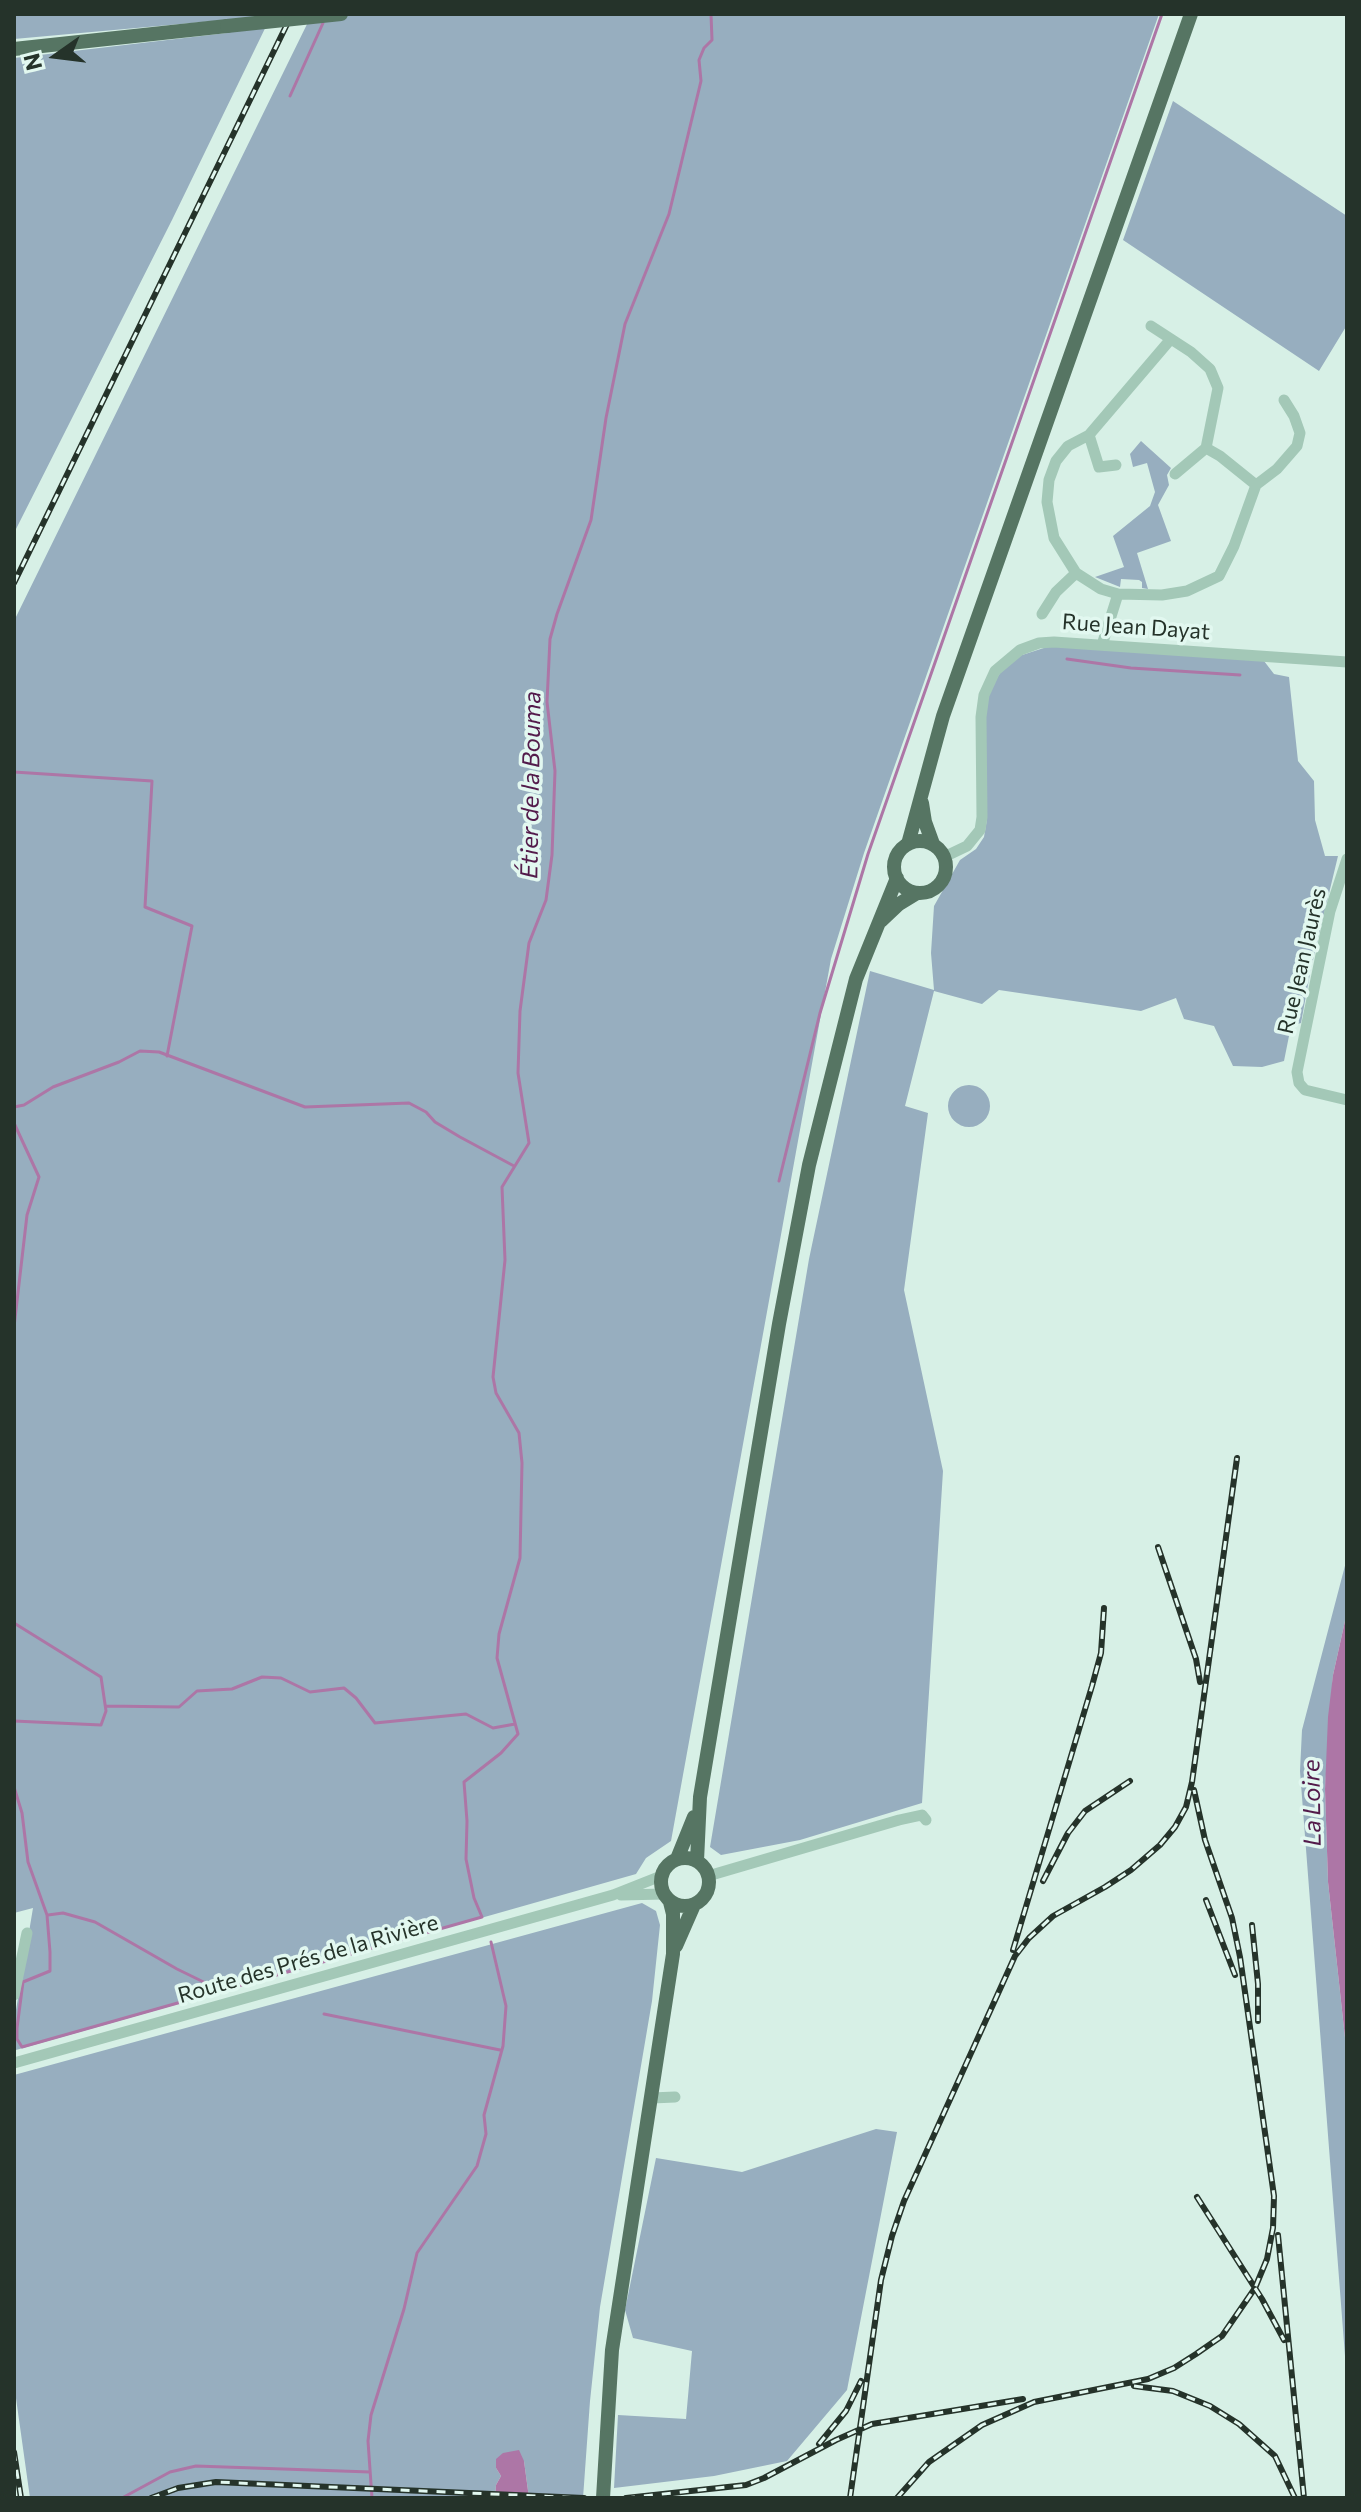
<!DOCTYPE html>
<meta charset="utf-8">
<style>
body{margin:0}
#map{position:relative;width:1361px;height:2512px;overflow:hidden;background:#d7f0e6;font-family:Commissioner,sans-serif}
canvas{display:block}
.frame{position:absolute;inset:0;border:16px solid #25332a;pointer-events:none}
.north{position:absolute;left:16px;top:16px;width:80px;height:80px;-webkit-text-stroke:6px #e2f8f0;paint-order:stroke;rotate:256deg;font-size:22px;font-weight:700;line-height:32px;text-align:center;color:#25332a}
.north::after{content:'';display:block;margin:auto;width:28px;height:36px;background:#25332a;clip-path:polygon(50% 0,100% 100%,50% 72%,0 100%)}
</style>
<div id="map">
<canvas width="1361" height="2512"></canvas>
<div class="frame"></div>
<div class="north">N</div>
</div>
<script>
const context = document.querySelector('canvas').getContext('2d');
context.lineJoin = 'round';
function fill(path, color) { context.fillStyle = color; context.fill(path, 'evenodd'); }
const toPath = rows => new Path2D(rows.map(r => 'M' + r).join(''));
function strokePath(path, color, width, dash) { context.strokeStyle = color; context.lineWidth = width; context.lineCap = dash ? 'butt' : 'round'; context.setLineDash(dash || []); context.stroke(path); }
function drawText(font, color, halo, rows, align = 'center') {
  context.font = font + ' Commissioner,sans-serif'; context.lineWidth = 7; context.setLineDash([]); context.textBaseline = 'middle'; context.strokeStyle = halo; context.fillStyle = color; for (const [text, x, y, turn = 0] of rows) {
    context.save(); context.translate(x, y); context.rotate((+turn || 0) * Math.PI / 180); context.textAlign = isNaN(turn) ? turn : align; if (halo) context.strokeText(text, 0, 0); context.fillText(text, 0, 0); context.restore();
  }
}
fill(toPath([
 [14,14,272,14,172,220,14,533,14,58,227,33,225,20,14,39],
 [312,14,1159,14,864,853,831,959,671,1841,646,1858,636,1874,16,2050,14,2022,33,1908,14,1913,14,621],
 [1173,101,1347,216,1347,325,1319,371,1123,240],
 [1141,441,1171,468,1167,475,1169,485,1158,505,1171,541,1137,553,1148,589,1142,588,1142,582,1139,580,1121,579,1120,587,1095,577,1124,567,1113,536,1150,506,1155,492,1147,463,1133,467,1130,454],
 [1050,646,1264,661,1274,674,1289,677,1298,761,1314,781,1315,820,1325,856,1338,856,1311,968,1301,1023,1291,1026,1284,1061,1262,1067,1233,1066,1214,1026,1184,1019,1176,998,1141,1011,999,990,982,1004,934,991,905,1106,928,1113,904,1290,943,1471,922,1803,800,1840,721,1855,710,1847,809,1259,870,971,934,990,931,953,934,906,960,860,976,849,984,837,987,819,985,713,990,689,1002,670,1019,656],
 '948 1106a21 21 0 1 1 42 0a21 21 0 1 1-42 0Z',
 [1347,1558,1347,1612,1333,1675,1325,1789,1328,1882,1347,2056,1347,2382,1300,1771,1302,1730],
 [642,1903,656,1911,660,1925,652,2001,600,2307,590,2401,583,2498,529,2498,524,2461,496,2468,501,2476,496,2485,495,2498,30,2498,14,2384,14,2075],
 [876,2129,897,2132,847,2390,787,2461,714,2476,614,2488,618,2415,686,2419,692,2351,633,2338,625,2310,656,2158,742,2172]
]), '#97aebf');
fill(toPath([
 [1347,1612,1347,2056,1328,1882,1325,1789,1328,1717,1333,1675],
 [519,2450,524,2461,529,2498,495,2498,496,2485,501,2476,496,2468,496,2459,503,2453]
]), '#ad76a6');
strokePath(toPath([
 [290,96,323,23],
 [1067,659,1131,668,1240,675],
 [14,772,152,781,145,907,192,926,167,1056],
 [14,1107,24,1105,53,1087,119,1062,140,1051,159,1052,305,1107,409,1103,426,1112,435,1122,460,1137,514,1166],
 [14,1123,39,1177,27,1215,14,1327],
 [779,1181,820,1013,868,854,1162,14],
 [14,1623,101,1677,106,1711,101,1725,14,1721],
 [106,1706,179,1707,197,1691,232,1689,262,1677,281,1678,310,1692,344,1688,356,1698,375,1723,466,1714,493,1728,515,1724],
 [14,1787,22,1813,28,1862,47,1915,50,1952,50,1971,23,1982,17,2028,17,2039,22,2047,482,1917,474,1898,466,1859,467,1821,464,1782,501,1753,518,1734,497,1658,499,1634,520,1558,522,1463,519,1433,496,1393,493,1377,505,1260,502,1187,529,1143,518,1073,520,1011,529,943,546,900,552,855,555,771,547,702,550,639,557,614,591,520,606,418,625,324,669,214,701,81,699,60,704,48,712,40,711,14],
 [48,1915,63,1913,95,1922,177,1969,222,1991],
 [324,2014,500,2050],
 [122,2498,170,2472,196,2466,370,2472],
 [372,2498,368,2441,371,2415,404,2309,417,2253,477,2166,486,2134,484,2115,503,2046,506,2006,491,1942]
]), '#ad76a6', 3);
strokePath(toPath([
 [1151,326,1191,352,1210,369,1218,388,1206,448],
 [1170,340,1089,435,1068,446,1056,461,1049,480,1047,502,1054,538,1076,573,1101,589,1118,594,1162,595,1187,591,1219,576,1234,546,1256,485,1277,469,1297,446,1300,433,1294,416,1284,400],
 [1089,435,1099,467,1116,465],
 [1206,448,1220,456,1256,485],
 [1175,474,1206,448],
 [1042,614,1056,592,1076,573],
 [1102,645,1118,594],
 [944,857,967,846,980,830,982,817,981,717,984,695,995,671,1020,650,1039,643,1054,642,1347,662],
 [1347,859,1330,911,1297,1072,1299,1083,1305,1090,1347,1100],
 [708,1876,899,1820,922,1815,926,1820],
 [621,1895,664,1894],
 [14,1995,27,1933],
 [14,2063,613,1895,661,1876],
 [652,2098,675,2097]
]), '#a3c8b7', 11);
strokePath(toPath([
 [14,49,227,26],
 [922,803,925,822,933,844],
 '894 867a26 26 0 1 1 52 0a26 26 0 1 1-52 0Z',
 [908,844,943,716,1191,14],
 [881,921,899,904,917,893],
 '661 1882a24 24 0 1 1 48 0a24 24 0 1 1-48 0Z',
 [677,1859,694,1817],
 [697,1861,700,1797,779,1324,809,1165,856,979,897,878],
 [676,1946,694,1905],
 [603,2498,612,2350,673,1954,673,1914,670,1902]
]), '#567563', 14);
const rail = toPath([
 [14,583,292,14],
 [1158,1547,1196,1659,1200,1682],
 [1043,1881,1068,1833,1085,1811,1130,1781],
 [1206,1900,1235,1975],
 [1252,1925,1258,1984,1258,2021],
 [1013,1950,1092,1686,1101,1653,1104,1608],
 [1197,2197,1262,2299,1284,2340],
 [1278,2235,1304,2498],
 [1134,2386,1173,2391,1210,2406,1239,2424,1275,2456,1295,2498],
 [819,2444,846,2411,861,2381],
 [14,2452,21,2498],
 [151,2498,178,2488,216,2482,584,2498],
 [626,2498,746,2485,764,2478,836,2440,872,2424,1023,2399],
 [850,2498,881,2280,892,2236,904,2201,1015,1956,1029,1938,1053,1916,1105,1887,1131,1870,1160,1845,1175,1827,1186,1807,1192,1782,1237,1458],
 [897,2498,929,2462,982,2425,1034,2402,1148,2379,1174,2368,1196,2354,1222,2336,1255,2288,1267,2259,1273,2228,1274,2196,1240,1957,1232,1918,1205,1840,1194,1790]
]);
strokePath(rail, '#25332a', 6);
strokePath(rail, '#e2f8f0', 3, [9]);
strokePath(toPath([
 [227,26,341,14]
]), '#567563', 14);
drawText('22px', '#25332a', '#e2f8f0', [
 ["Rue Jean Dayat",1136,627,4],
 ["Rue Jean Jaurès",1302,961,-77],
 ["Route des Prés de la Rivière",308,1959,-16]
]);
drawText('italic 24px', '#531b4b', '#e2f8f0', [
 ["Étier de la Bouma",531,785,-89],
 ["La Loire",1312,1803,-91]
]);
</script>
